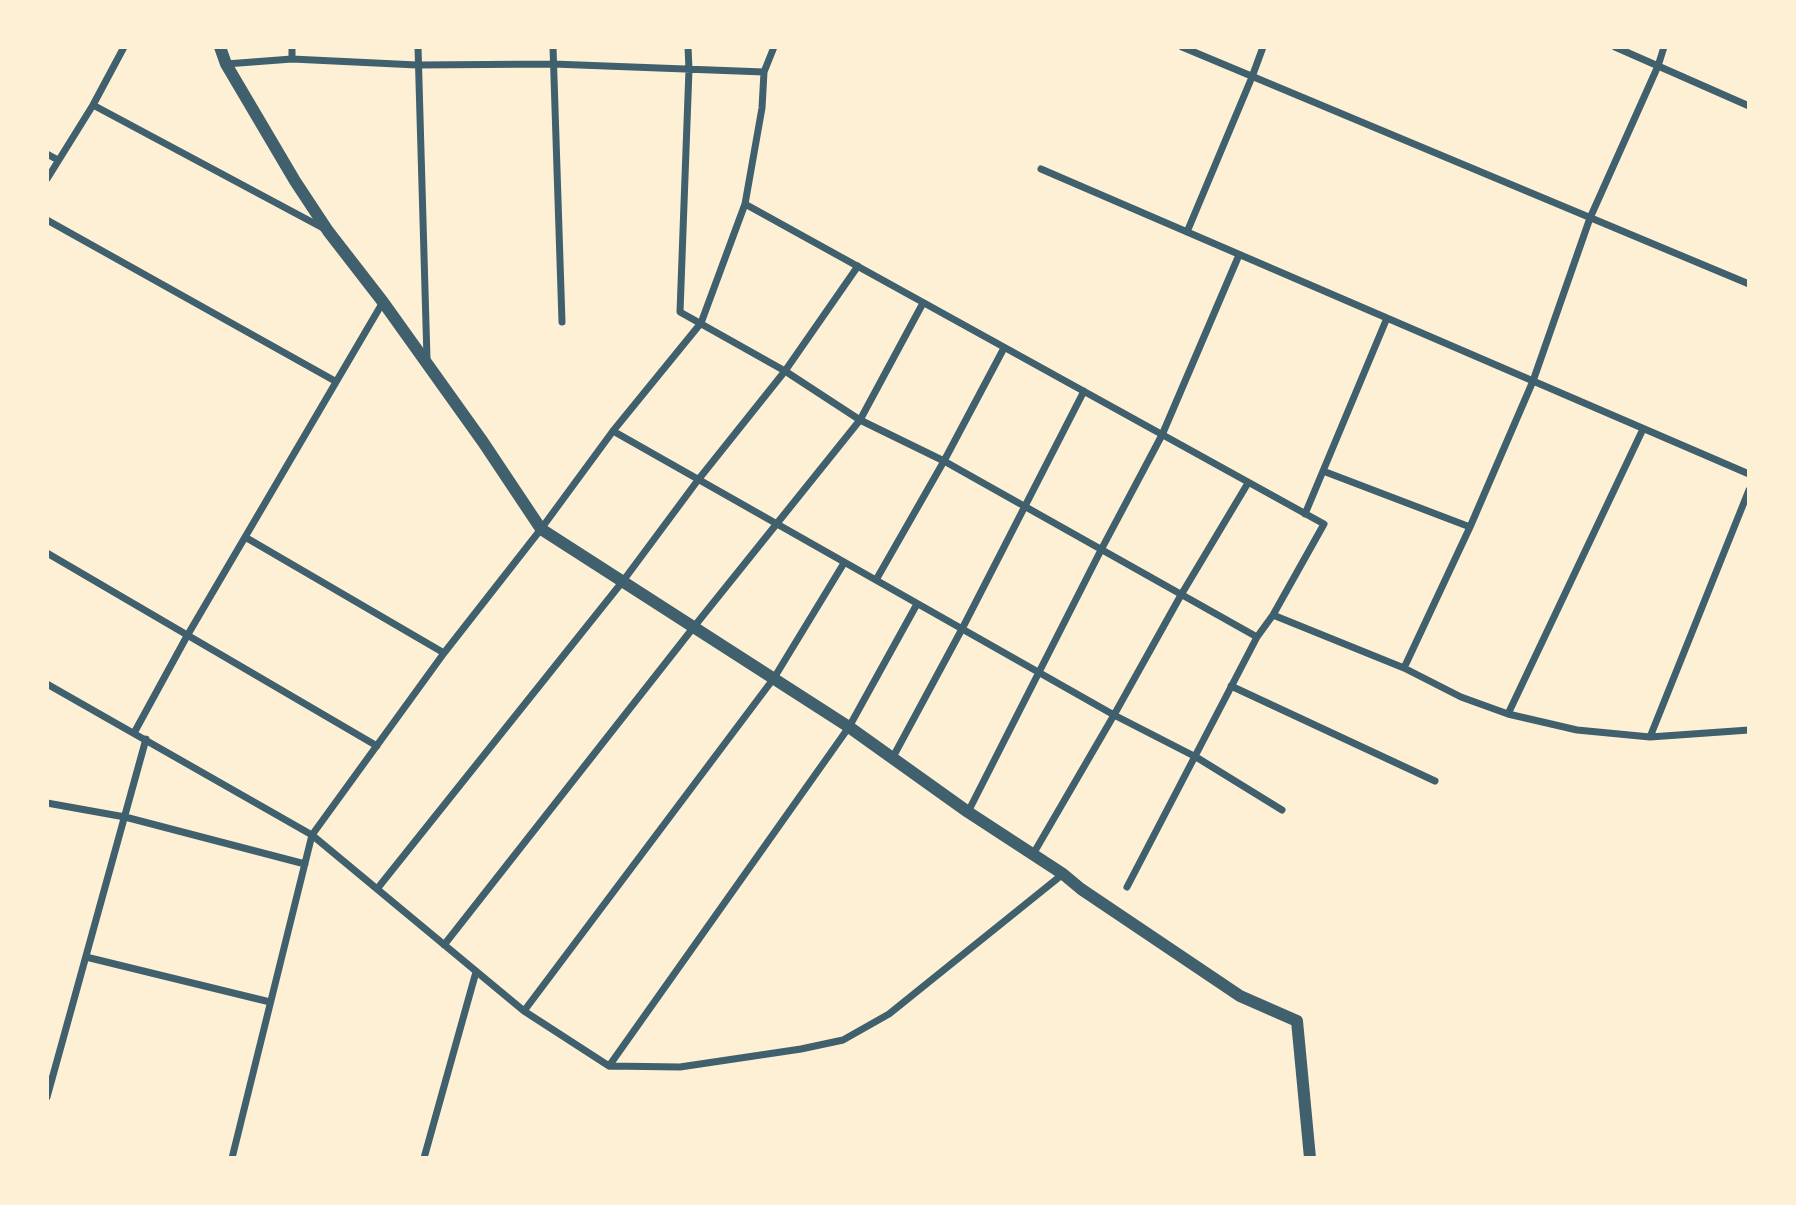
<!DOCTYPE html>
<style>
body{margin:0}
#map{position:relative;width:1796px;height:1205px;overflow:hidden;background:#fdf0d5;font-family:Roboto,sans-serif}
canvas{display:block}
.frame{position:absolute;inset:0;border:49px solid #fdf0d5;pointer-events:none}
</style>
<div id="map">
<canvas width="1796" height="1205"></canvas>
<div class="frame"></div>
</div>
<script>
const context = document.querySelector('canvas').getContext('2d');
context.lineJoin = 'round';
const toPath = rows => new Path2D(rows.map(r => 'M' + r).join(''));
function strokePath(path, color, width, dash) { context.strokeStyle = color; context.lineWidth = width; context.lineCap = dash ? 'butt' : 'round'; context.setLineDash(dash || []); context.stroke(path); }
strokePath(toPath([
 [418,47,427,359],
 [553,47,562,322],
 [688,47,689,69,680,312,785,371,860,420,944,461,1257,637],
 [1182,47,1749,284],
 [1615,47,1749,106],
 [292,59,292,47],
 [226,64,292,59,417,65,553,64,764,72],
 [93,105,323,228],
 [47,154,58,160],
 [1041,169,1749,474],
 [47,179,93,105,124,47],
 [745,204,1324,524,1273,615,1257,637,1127,887],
 [47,220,335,381],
 [1187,232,1252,77,1263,47],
 [613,431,1114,715,1196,757,1282,810],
 [1323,471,1470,527],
 [1305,514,1387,318],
 [245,537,444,653],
 [47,553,377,746],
 [876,580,944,461,1004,348],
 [1273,615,1404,668,1461,697,1508,714,1577,730,1650,737,1749,730],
 [1404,668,1470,527,1533,381,1590,218,1658,66,1664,47],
 [47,684,312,835,524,1011,609,1066,680,1067,801,1049,843,1040,889,1014,1063,874],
 [1231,686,1435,781],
 [1508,714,1643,429],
 [134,733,187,636,383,302],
 [1650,737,1749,490],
 [893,757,962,629,1084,391],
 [47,803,125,817,305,864],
 [968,812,1101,550,1162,435,1239,255],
 [1032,856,1114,715,1181,595,1248,483],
 [377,889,623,581,698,480,785,371,858,266],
 [444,945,693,628,860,420,923,303],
 [86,957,270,1002],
 [524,1011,774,678,844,563],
 [609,1066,849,727,917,604],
 [47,1097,146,739],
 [232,1158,312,835,444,653,541,529,613,431,701,323,745,204,762,108,764,72,774,47],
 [424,1158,476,972]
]), '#3f606c', 7);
strokePath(toPath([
 [220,47,226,64,295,181,328,231,383,302,483,442,541,529,849,727,968,812,1063,874,1081,889,1240,996,1297,1021,1310,1158]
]), '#3f606c', 12);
</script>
